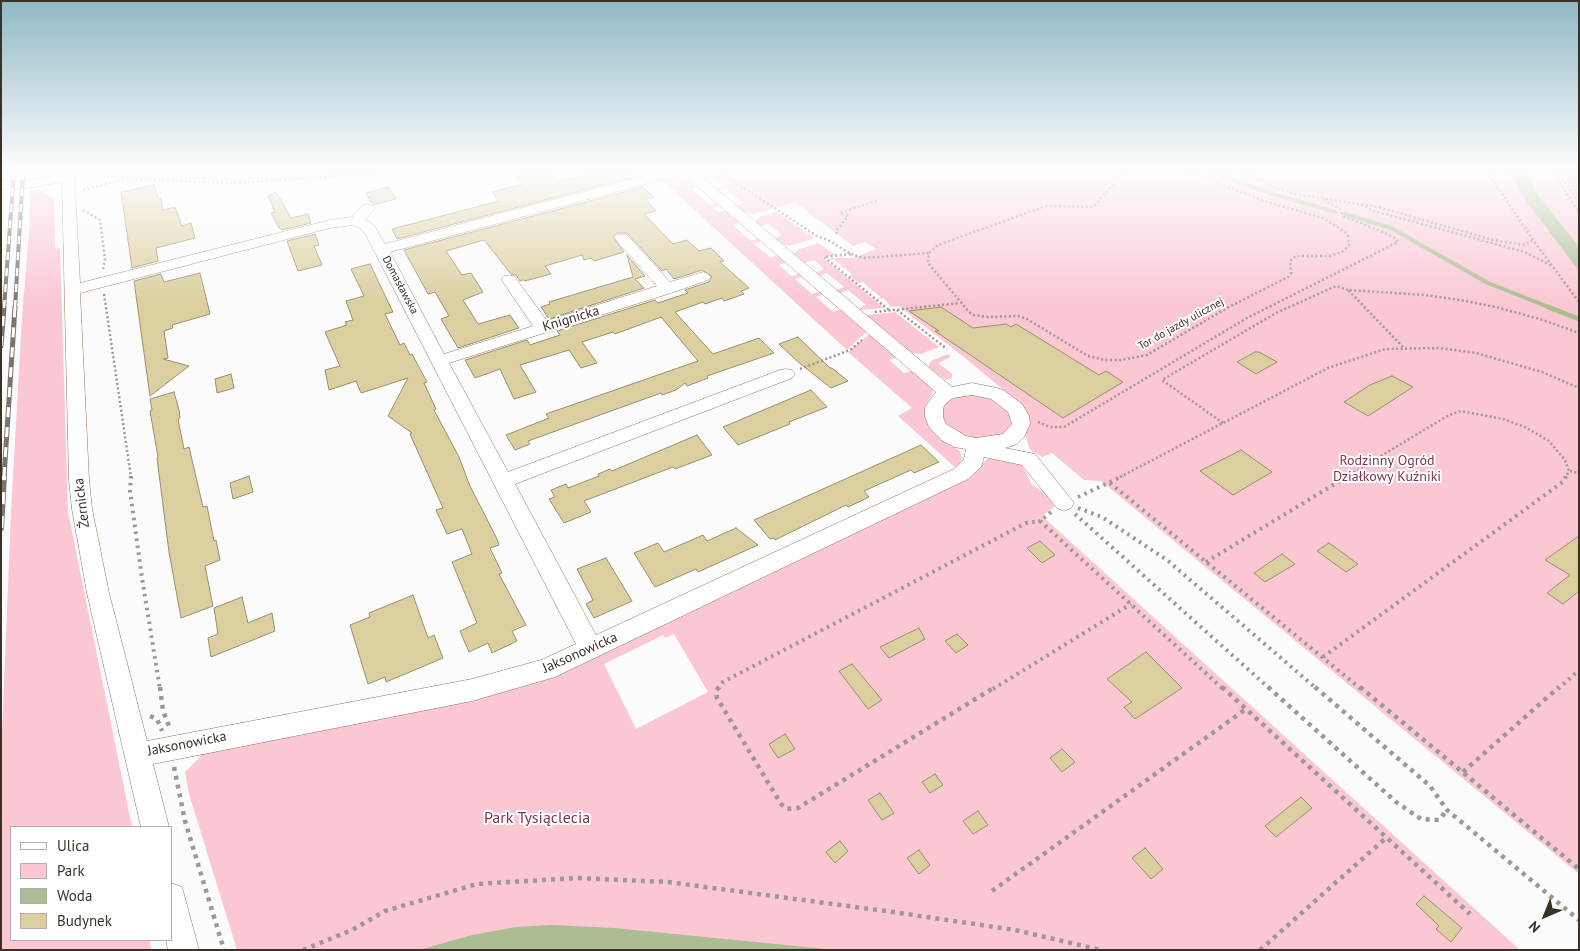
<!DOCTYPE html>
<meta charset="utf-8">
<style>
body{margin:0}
#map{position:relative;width:1580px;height:951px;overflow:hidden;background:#fbfbfb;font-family:"PT Sans",sans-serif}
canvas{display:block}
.frame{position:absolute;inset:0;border:2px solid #3b3127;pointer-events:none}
.legend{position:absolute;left:10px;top:826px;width:162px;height:115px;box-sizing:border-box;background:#fff;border:1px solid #b1ada9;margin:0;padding:6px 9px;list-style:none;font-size:15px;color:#3b3127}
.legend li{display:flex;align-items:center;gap:10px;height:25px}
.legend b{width:25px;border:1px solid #b1ada9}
.north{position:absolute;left:1520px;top:891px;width:50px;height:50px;-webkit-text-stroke:4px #fff;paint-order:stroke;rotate:224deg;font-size:14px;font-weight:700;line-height:20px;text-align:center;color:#3b3127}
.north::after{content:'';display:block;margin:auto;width:18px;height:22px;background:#3b3127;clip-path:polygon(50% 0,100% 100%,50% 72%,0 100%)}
</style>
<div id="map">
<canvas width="1580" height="951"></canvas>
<div class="frame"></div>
<ul class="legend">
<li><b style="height:6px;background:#fff"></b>Ulica</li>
<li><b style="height:14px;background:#fac7d3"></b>Park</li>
<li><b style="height:14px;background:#abbd91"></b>Woda</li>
<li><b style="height:14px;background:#dbcf9f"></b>Budynek</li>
</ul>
<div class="north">N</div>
</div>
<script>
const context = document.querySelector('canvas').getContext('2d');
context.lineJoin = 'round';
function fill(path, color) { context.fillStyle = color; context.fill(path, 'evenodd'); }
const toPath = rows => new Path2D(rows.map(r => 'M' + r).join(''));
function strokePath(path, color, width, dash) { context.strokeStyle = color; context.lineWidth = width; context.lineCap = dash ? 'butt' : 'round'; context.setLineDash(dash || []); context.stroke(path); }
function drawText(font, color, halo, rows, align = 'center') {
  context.font = font + ' "PT Sans",sans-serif'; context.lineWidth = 4; context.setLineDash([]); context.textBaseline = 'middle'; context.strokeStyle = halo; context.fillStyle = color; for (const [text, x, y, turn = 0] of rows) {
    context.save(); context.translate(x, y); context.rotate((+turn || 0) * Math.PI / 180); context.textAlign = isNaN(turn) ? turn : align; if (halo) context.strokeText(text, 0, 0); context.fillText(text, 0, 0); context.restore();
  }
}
fill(toPath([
 [90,171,413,171,236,181,101,177],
 [695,171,1579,171,1579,874,1101,481,1084,480,1052,453,1042,457,1032,451,1029,448,1018,402,970,362,899,306,889,307,890,305,883,298,878,299,881,297,873,291,869,292,872,290,863,282,859,283,849,276,852,274,843,267,839,267,842,266,834,259,830,260,828,258,853,258,876,249,865,242,853,246,795,202,753,214,744,213,736,206,744,203,726,189,718,191,715,189,723,186,712,178,704,180],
 [678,174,685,175,699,186,692,189,710,205,719,203,722,205,713,208,718,212,727,210,741,222,733,225,751,241,760,238,763,241,754,244,770,257,779,255,788,262,779,265,791,276,800,273,804,276,795,279,812,294,821,291,824,294,816,297,833,312,842,309,868,330,847,350,661,179],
 [38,189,54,199,55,249,60,248,68,512,132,827,11,827,11,940,150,940,151,950,1,950,1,757,11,512,22,317,30,220,30,190],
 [776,212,815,238,789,246,782,244,775,238,782,235,768,224,760,226,756,223,756,220,759,217],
 [818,243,836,255,822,257,884,308,860,310,858,309,866,305,848,290,840,293,836,290,844,287,827,273,819,276,815,273,824,269,814,260,804,263,794,255,797,250],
 [895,312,939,347,921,354,912,353,866,315],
 [871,333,898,357,889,360,904,373,913,370,933,389,932,394,926,405,925,417,930,428,960,451,962,458,957,469,898,416,912,408,848,352],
 [948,354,951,357,938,363,952,374,952,378,946,380,929,368,929,365,931,361],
 [967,393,990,396,1007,408,1012,423,1008,430,1000,436,977,439,965,437,946,426,941,419,943,404,948,398],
 [996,457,1019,463,1023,467,1032,485,1051,497,1055,504,1054,507,1042,516,1520,950,237,950,189,794,185,772,199,758,203,748,415,709,718,596,972,475,987,459],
 [674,634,708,692,636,729,604,664,663,635,665,638]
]), '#fac7d3');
fill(toPath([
 [1560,171,1579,171,1579,198]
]), '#e0abb7');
fill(toPath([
 [1508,171,1525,171,1538,195,1579,247,1579,271,1527,202],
 [553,925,614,928,836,950,419,950,472,935,516,927]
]), '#abbd91');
strokePath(toPath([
 [1209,171,1270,193,1335,212],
 [1345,214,1391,228,1488,283,1551,308]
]), '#abbd91', 4);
strokePath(toPath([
 [1548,307,1579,319]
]), '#abbd91', 5);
const building = toPath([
 [535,171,551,171,559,181,605,171,627,171,633,177,397,239,392,229,499,201,492,192,523,184,516,176,535,171],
 [154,185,158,198,161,198,163,210,175,207,182,226,191,223,195,238,156,248,158,261,132,268,121,192,154,185],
 [388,187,396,199,373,205,366,193,388,187],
 [643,187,654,197,645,199,656,211,644,214,673,244,687,240,699,251,711,248,724,261,720,262,749,288,741,291,744,294,724,301,722,298,705,304,703,302,675,312,713,354,759,338,774,353,707,376,708,378,687,386,685,383,676,390,662,395,661,393,528,441,530,444,515,450,506,435,549,418,546,414,698,361,661,317,615,334,613,332,582,342,597,363,581,368,569,350,520,365,536,392,514,399,500,369,475,378,465,360,527,340,530,345,560,335,557,331,655,300,658,303,688,293,685,290,709,282,712,276,702,270,674,279,666,269,662,271,627,233,617,233,613,237,624,252,594,261,591,258,584,260,582,255,545,266,551,274,525,281,523,280,520,281,516,275,511,274,484,240,446,251,462,275,471,273,483,292,463,300,478,324,510,315,519,328,458,348,441,319,449,316,435,292,428,294,404,250,643,187],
 [276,192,291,218,308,214,311,223,282,230,279,228,271,213,275,212,268,196,276,192],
 [315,234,319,245,314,246,322,265,298,271,287,241,315,234],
 [627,255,645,276,635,279,644,288,549,319,541,307,550,304,549,302,633,277,627,255],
 [370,264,393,312,385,314,400,345,404,343,410,355,412,354,427,382,424,383,436,409,434,410,459,457,470,486,497,539,499,545,490,548,502,573,499,574,526,625,512,631,517,641,492,653,488,643,469,652,460,631,477,623,452,562,472,554,462,529,447,534,436,510,443,508,410,434,412,433,388,416,408,378,361,393,356,381,329,390,325,370,340,366,325,332,347,325,345,322,353,320,346,301,364,296,351,269,370,264],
 [200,273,210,314,172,325,173,328,164,331,168,358,163,359,189,366,150,396,134,281,161,274,164,282,200,273],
 [941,307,973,328,1006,324,1011,327,1016,324,1099,375,1106,371,1123,382,1063,418,935,331,939,331,909,311,941,307],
 [798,337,830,368,832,368,848,381,831,388,797,361,779,344,798,337],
 [1255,352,1259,352,1277,362,1256,374,1237,362,1255,352],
 [231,374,234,388,217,393,215,379,231,374],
 [1392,376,1413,387,1368,416,1344,402,1370,385,1392,376],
 [811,390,827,407,789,422,790,424,738,445,723,427,811,390],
 [174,392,179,410,180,418,178,419,184,449,189,447,203,507,207,506,214,541,216,540,220,560,205,566,213,606,181,618,169,552,157,458,158,457,150,411,152,410,150,399,174,392],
 [697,435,712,455,675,469,673,467,584,501,591,512,564,523,549,499,555,497,551,490,566,484,568,488,599,476,598,474,610,469,612,471,697,435],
 [921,445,939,462,914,473,911,470,864,491,869,497,848,507,846,505,775,540,774,538,770,539,754,520,921,445],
 [1241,450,1272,472,1233,495,1200,471,1241,450],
 [249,476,253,492,233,499,230,483,249,476],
 [736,528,758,545,698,572,696,569,655,587,634,553,658,543,664,552,703,535,707,541,736,528],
 [1579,536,1579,591,1563,604,1547,593,1570,575,1545,560,1579,536],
 [1040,541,1055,555,1042,563,1027,548,1040,541],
 [1329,543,1358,564,1346,572,1317,551,1329,543],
 [1282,554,1295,564,1265,582,1254,573,1282,554],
 [606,558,632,601,594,618,586,604,593,600,577,569,606,558],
 [413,595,428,638,434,635,443,658,386,682,385,677,368,684,350,625,370,617,369,613,413,595],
 [242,597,248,623,272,613,275,631,211,657,208,638,218,634,214,608,242,597],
 [919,628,925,639,889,658,880,647,919,628],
 [957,634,968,645,956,653,945,641,957,634],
 [1146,652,1182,688,1135,719,1124,707,1132,702,1107,679,1146,652],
 [852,664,882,700,868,709,839,671,852,664],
 [785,734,795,749,778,758,769,744,785,734],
 [1062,749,1075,762,1062,772,1050,758,1062,749],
 [935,774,943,785,930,793,922,782,935,774],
 [880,793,894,813,882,820,868,800,880,793],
 [1301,797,1312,808,1276,837,1265,826,1301,797],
 [978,811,988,825,973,834,963,821,978,811],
 [840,841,848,851,835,863,826,852,840,841],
 [1145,848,1163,869,1151,879,1132,858,1145,848],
 [919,850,930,865,919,874,907,858,919,850],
 [1424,896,1462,928,1451,942,1436,929,1439,926,1416,904,1424,896]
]);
fill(building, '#dbcf9f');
strokePath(building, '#999071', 1);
const minor = toPath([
 [62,171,74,171,80,283,330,220,352,217,363,205,368,204,375,208,365,220,370,222,377,230,385,244,663,171,695,171,952,387,972,383,997,388,1003,390,1022,404,1029,416,1030,424,1024,437,1017,444,1005,448,1035,454,1074,503,1071,508,1064,511,1057,508,1022,465,984,457,981,467,968,479,555,677,472,701,153,764,169,827,141,827,87,593,72,509,69,480,62,182,22,189,1,189,1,181,22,181,62,174,62,171],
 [683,174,936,392,933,395,925,408,925,417,929,427,941,440,954,447,966,449,964,459,954,469,596,635,515,484,792,378,795,374,792,370,786,369,780,370,508,472,449,363,674,292,708,280,711,277,708,274,703,272,670,282,627,235,617,235,615,238,617,241,657,286,547,321,514,276,504,276,501,279,533,326,444,354,390,252,683,174],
 [354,225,360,228,366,235,576,644,541,660,472,679,147,741,109,593,92,509,89,480,80,293,330,228,354,225],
 [972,395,991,399,1008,412,1012,424,1003,434,976,438,966,436,946,424,943,417,943,408,946,403,953,398,972,395],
 [171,883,182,887,199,950,168,950,166,940,171,940,171,883]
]);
strokePath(minor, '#8d755e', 1);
strokePath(toPath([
 [718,171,817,236,828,240,851,254,824,257,889,310],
 [1126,171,1093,207,1046,206,938,245,929,253,928,263,969,312,974,315,987,317,1018,316,1027,319,1088,356,1105,360,1121,360,1147,355,1227,308,1288,277,1291,273,1290,261,1296,256,1329,256,1342,252,1349,245,1348,236,1345,232,1323,218,1264,201,1186,171],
 [1241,171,1274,187,1294,194,1378,207,1493,240,1523,245,1533,240],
 [1487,171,1533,240,1579,302],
 [1552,171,1579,212],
 [1557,171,1579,202],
 [83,190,123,179,234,183,423,171],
 [1361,205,1374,211,1525,252,1552,266],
 [83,210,100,220,105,259,103,269],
 [837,234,836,231,848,216,840,213,879,200],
 [851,254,863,258,929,253],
 [104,294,131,477],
 [897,310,947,349],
 [875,312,960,303],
 [1403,347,1348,290,1425,295,1460,300,1496,307,1543,320,1579,333],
 [800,369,850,350,862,340],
 [1038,422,1050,427,1064,427,1247,318,1398,242,1395,238,1383,232,1343,216,1340,209,1323,199],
 [1223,423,1162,380,1276,313,1336,286,1348,290],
 [1570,471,1579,473],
 [1120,477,1328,368,1385,349,1440,348,1476,353,1542,372,1579,388],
 [1346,477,1449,415,1461,411,1503,419,1525,427,1549,441,1565,460,1569,471,1566,477]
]), '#9d9893', 2.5, [2, 2.5]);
strokePath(toPath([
 [131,476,130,491,142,578,160,689],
 [1110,483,1361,689],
 [1078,497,1123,476],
 [1078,508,1102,517,1167,560,1317,689],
 [1051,512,1040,521,1223,689],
 [1075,514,1270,689],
 [1206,562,1348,476],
 [1323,657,1564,481,1566,476],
 [718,689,723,682,1026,523,1040,521],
 [993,689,1131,604],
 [1558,689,1579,670]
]), '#9d9893', 4, [2.5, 4.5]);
strokePath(toPath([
 [160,687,163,711,169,726,172,728],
 [719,687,716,691,717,698,781,804,787,809,798,808,995,687],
 [1222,687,1470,914],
 [1268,687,1396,802,1421,819,1439,820,1447,810],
 [1315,687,1430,786,1447,810,1579,920],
 [1360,687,1579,869],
 [150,716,157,719,162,731],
 [174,767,185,821,224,950],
 [1463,772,1559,687],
 [992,891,1246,709],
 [303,950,352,930,385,911,477,884,577,878,668,882,893,912,1015,930,1101,950],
 [1260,950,1387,837]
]), '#9d9893', 4.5, [4, 5]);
fill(minor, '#fff');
const railFar2 = toPath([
 [4,308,14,171],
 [15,308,23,171]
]);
const railFar1 = toPath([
 [1,346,4,307],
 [4,477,15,307]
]);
const rail = toPath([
 [1,528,4,476]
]);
strokePath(railFar2, '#7b746e', 4);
strokePath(railFar1, '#7b746e', 5);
strokePath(rail, '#7b746e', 6);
strokePath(railFar2, '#fff', 2.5, [8]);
strokePath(railFar1, '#fff', 3, [10]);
strokePath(rail, '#fff', 4.5, [12]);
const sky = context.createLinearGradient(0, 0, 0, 304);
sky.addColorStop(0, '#8fb8c5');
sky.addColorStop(0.56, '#fdfdfd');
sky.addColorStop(1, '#fdfdfd00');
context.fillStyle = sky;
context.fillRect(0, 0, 1580, 304);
drawText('11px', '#3b3127', '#fff', [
 ["Domasławska",400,285,62],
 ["Tor do jazdy ulicznej",1181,324,-29]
]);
drawText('14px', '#3b3127', '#fff', [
 ["Knignicka",571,319,-17],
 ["Żernicka",82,503,-97],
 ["Jaksonowicka",580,653,-24],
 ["Jaksonowicka",187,744,-11]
]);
drawText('14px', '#7a384b', '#fff', [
 ["Rodzinny Ogród",1387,461],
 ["Działkowy Kuźniki",1387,477]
]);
drawText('16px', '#7a384b', '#fff', [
 ["Park Tysiąclecia",537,818]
]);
</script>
